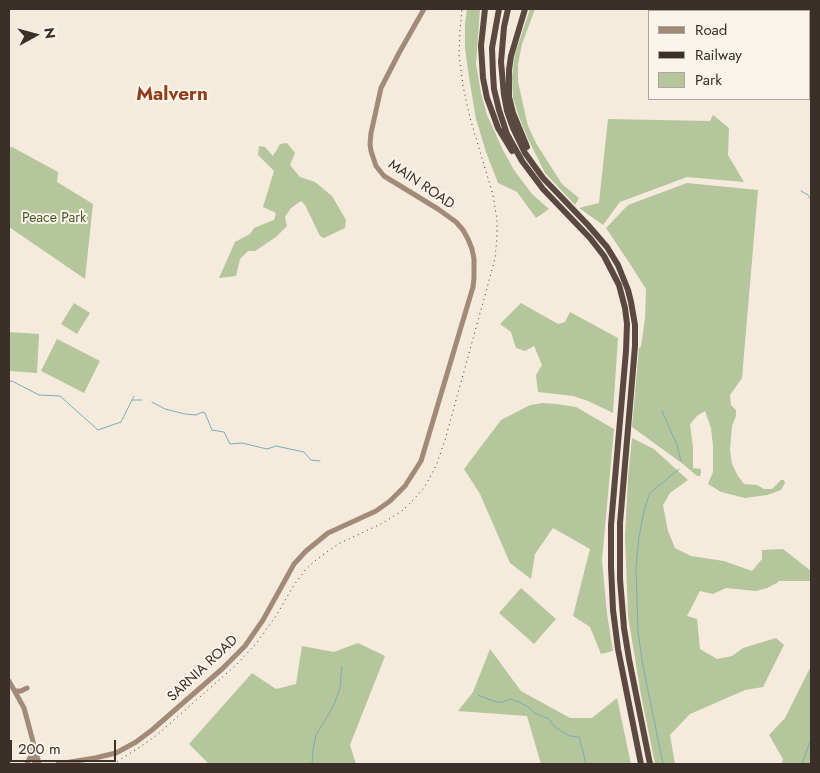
<!DOCTYPE html>
<style>
body{margin:0}
#map{position:relative;width:820px;height:773px;overflow:hidden;background:#f4ebdd;font-family:Jost,sans-serif}
canvas{display:block}
.frame{position:absolute;inset:0;border:10px solid #3a2f29;pointer-events:none}
.legend{position:absolute;left:648px;top:10px;width:162px;height:90px;box-sizing:border-box;background:#fbf4ea;border:1px solid #aea59d;margin:0;padding:6px 9px;list-style:none;font-size:15px;color:#3a2f29}
.legend li{display:flex;align-items:center;gap:10px;height:25px}
.legend b{width:25px;border:1px solid #aea59d}
.north{position:absolute;left:10px;top:10px;width:50px;height:50px;-webkit-text-stroke:4px #fbf4ea;paint-order:stroke;rotate:83deg;font-size:14px;font-weight:700;line-height:20px;text-align:center;color:#3a2f29}
.north::after{content:'';display:block;margin:auto;width:18px;height:22px;background:#3a2f29;clip-path:polygon(50% 0,100% 100%,50% 72%,0 100%)}
.scale{position:absolute;left:10px;top:740px;width:106px;height:22px;box-sizing:border-box;border:2px solid #3a2f29;border-top:0;padding-left:6px;font-size:15px;line-height:18px;white-space:nowrap;color:#3a2f29;-webkit-text-stroke:4px #fbf4ea;paint-order:stroke}
</style>
<div id="map">
<canvas width="820" height="773"></canvas>
<div class="frame"></div>
<ul class="legend">
<li><b style="height:6px;background:#a28a79"></b>Road</li>
<li><b style="height:6px;background:#3a2f29"></b>Railway</li>
<li><b style="height:14px;background:#b5c59c"></b>Park</li>
</ul>
<div class="north">N</div>
<div class="scale">200 m</div>
</div>
<script>
const context = document.querySelector('canvas').getContext('2d');
context.lineJoin = 'round';
function fill(path, color) { context.fillStyle = color; context.fill(path, 'evenodd'); }
const toPath = rows => new Path2D(rows.map(r => 'M' + r).join(''));
function strokePath(path, color, width, dash) { context.strokeStyle = color; context.lineWidth = width; context.lineCap = dash ? 'butt' : 'round'; context.setLineDash(dash || []); context.stroke(path); }
function drawText(font, color, halo, rows, align = 'center') {
  context.font = font + ' Jost,sans-serif'; context.lineWidth = 4; context.setLineDash([]); context.textBaseline = 'middle'; context.strokeStyle = halo; context.fillStyle = color; for (const [text, x, y, turn = 0] of rows) {
    context.save(); context.translate(x, y); context.rotate((+turn || 0) * Math.PI / 180); context.textAlign = isNaN(turn) ? turn : align; if (halo) context.strokeText(text, 0, 0); context.fillText(text, 0, 0); context.restore();
  }
}
fill(toPath([
 [467,9,480,9,476,64,481,93,487,115,503,150,514,170,532,194,549,209,536,218,517,192,498,183,486,152,476,119,469,77,465,48,465,24],
 [530,9,535,9,522,44,518,64,518,82,528,126,536,143,562,184,579,198,575,205,545,173,528,139,519,117,513,98,512,77,515,54],
 [713,115,729,128,728,155,744,182,687,177,620,202,603,225,579,208,599,203,608,119,710,121],
 [287,143,295,153,290,165,300,177,315,182,332,196,346,220,345,228,324,238,320,236,305,205,301,201,291,208,285,217,287,226,276,237,255,251,248,251,240,259,236,276,219,278,235,242,250,234,254,228,274,220,276,213,263,207,274,171,258,155,259,146,265,147,273,156,280,144],
 [12,147,58,172,57,182,93,204,85,279,9,227,9,148],
 [687,183,758,190,742,378,730,395,731,405,736,410,736,416,732,426,730,450,732,464,738,476,744,484,757,485,764,489,772,489,781,480,784,480,785,483,781,490,767,495,745,498,721,492,708,484,713,472,713,446,711,428,705,411,697,416,690,424,693,447,693,468,701,469,701,473,700,476,697,476,683,464,632,427,639,348,641,347,645,318,646,289,630,264,606,228,628,205],
 [74,303,90,313,77,334,61,324],
 [521,303,558,324,565,322,570,312,618,338,613,413,588,401,573,396,538,392,536,375,542,365,534,346,525,351,516,348,511,332,500,324],
 [9,332,39,334,37,373,9,371],
 [57,339,100,361,84,393,41,371],
 [543,403,557,404,576,407,614,429,602,560,607,614,613,651,601,654,590,627,573,616,590,549,553,528,535,554,531,579,510,563,480,494,464,469,501,420,530,405],
 [632,438,654,449,688,480,670,493,663,505,668,531,675,548,691,556,724,561,752,571,762,559,762,550,783,549,811,571,811,581,779,581,777,583,767,588,756,591,726,588,713,594,700,591,687,616,697,619,700,649,717,659,732,656,743,648,776,638,784,645,763,687,745,690,690,714,670,735,675,764,655,764,641,695,628,616,625,536,628,477],
 [521,588,556,619,534,644,499,613],
 [358,643,385,656,350,745,356,764,209,764,189,744,252,673,276,689,296,684,302,646,334,652],
 [490,649,521,691,570,718,592,718,617,698,631,764,541,764,527,716,458,711,473,692],
 [811,666,811,764,782,764,783,759,769,735,785,718]
]), '#b5c59c');
strokePath(toPath([
 [801,191,808,195,811,200],
 [9,382,12,381,39,395,60,396,98,430,121,422,134,396],
 [133,400,142,400],
 [152,402,165,409,185,414,196,415,203,412,205,413,212,430,224,432,230,444,242,443,267,449,276,446,304,452,311,460,320,461],
 [662,411,677,445,681,461],
 [478,695,488,699,497,702,503,702,510,699,519,702,530,708,534,713,549,719,554,726,561,731,570,736,579,737,583,751,586,764],
 [312,764,313,750,316,735,333,707,340,688,342,666],
 [663,764,642,661,638,631,636,568,639,536,645,507,650,493,679,469],
 [802,764,811,739]
]), '#7aaeb4', 1);
strokePath(toPath([
 [9,681,24,708,39,764],
 [15,691,21,691,27,688],
 [32,745,35,764],
 [27,764,32,753],
 [58,764,95,758,116,753,136,742,152,730,222,669,245,646,263,620,294,564,306,551,328,533,376,511,390,501,405,486,421,461,473,287,474,278,474,259,472,249,468,239,463,230,456,222,438,209,384,176,376,166,371,151,370,144,371,133,381,88,399,53,424,9]
]), '#a28a79', 5);
strokePath(toPath([
 [485,9,481,46,483,78,487,98,493,114,498,128,512,151],
 [499,9,492,48,493,74,494,89,499,110,507,134,522,161,543,189,590,238,604,256,619,285,625,308,627,324,626,351,611,525,611,567,613,610,618,649,641,764],
 [508,9,504,27,501,62,504,95,507,111,513,128,525,153,543,178,588,225,607,247,618,265,628,290,631,302,635,325,635,346,620,523,620,579,624,628,629,659,650,764],
 [525,9,511,56,509,70,509,97,513,113,527,147]
]), '#5b493f', 6);
strokePath(toPath([
 [113,764,140,747,157,735,235,666,255,645,276,616,294,585,306,569,316,560,328,551,340,543,381,524,402,511,413,500,424,488,436,466,445,440,492,270,495,258,497,238,497,220,493,195,470,118,463,86,459,55,460,30,462,9]
]), '#3a2f29', 1, [1, 4]);
drawText('14px', '#3a2f29', '#fbf4ea', [
 ["MAIN ROAD",421,185,34],
 ["SARNIA ROAD",203,669,-43]
]);
drawText('14px', '#465a2a', '#fbf4ea', [
 ["Peace Park",54,219]
]);
drawText('bold 19px', '#8f3d1c', '#fbf4ea', [
 ["Malvern",172,95]
]);
</script>
